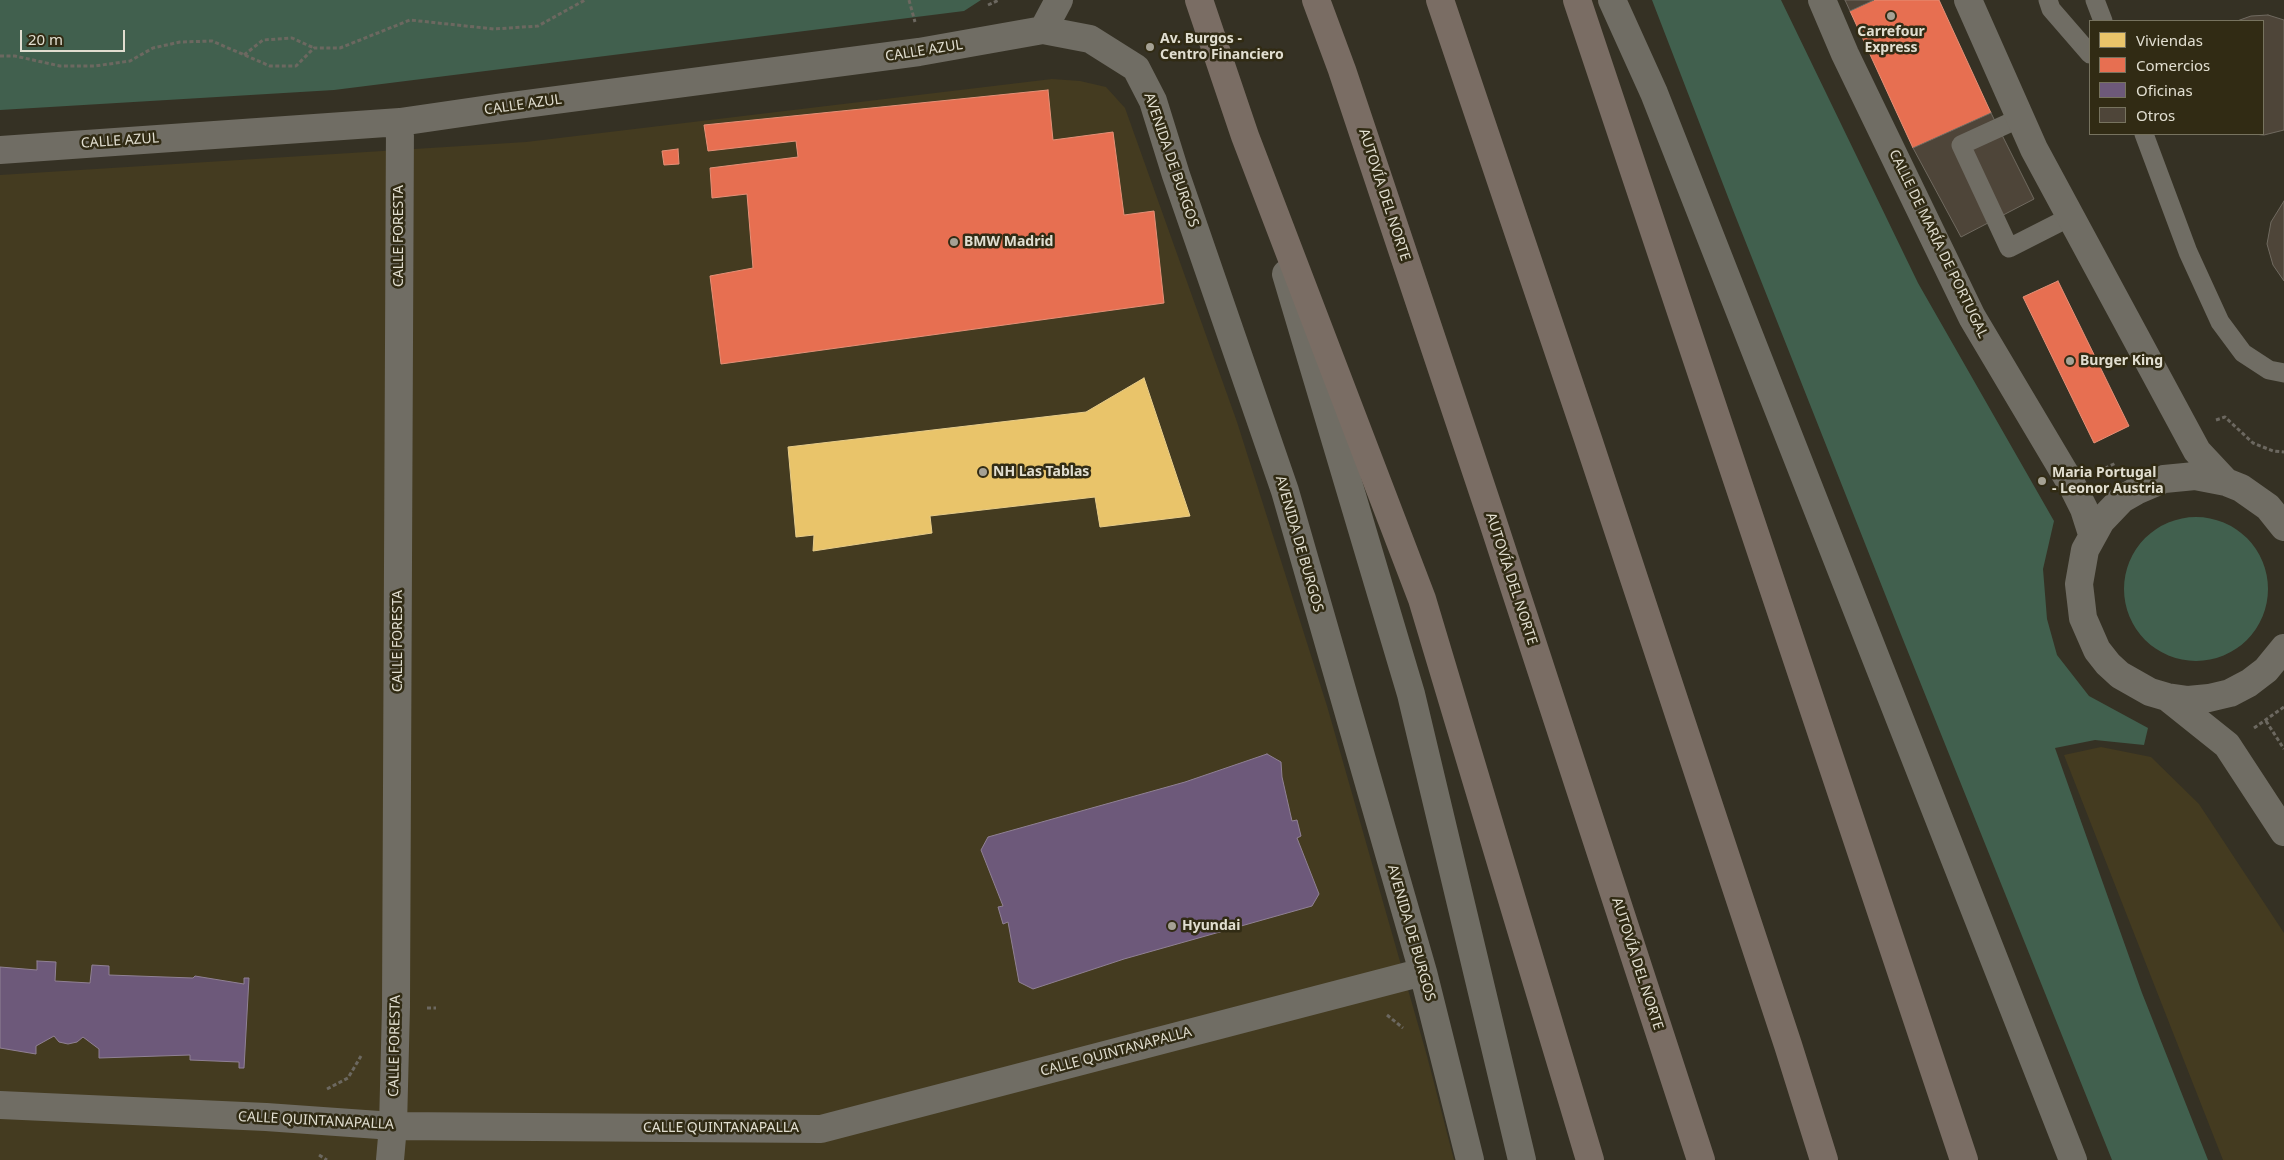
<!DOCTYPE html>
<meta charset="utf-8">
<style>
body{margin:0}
#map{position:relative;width:2284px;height:1160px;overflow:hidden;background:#353124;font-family:"Noto Sans",sans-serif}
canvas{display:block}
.legend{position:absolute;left:2089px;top:20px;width:175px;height:115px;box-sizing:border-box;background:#312b14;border:1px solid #77735f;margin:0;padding:6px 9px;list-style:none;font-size:15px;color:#e1ded0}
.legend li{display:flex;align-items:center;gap:10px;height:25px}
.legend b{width:25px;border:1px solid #77735f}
.scale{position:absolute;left:20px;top:30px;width:105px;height:22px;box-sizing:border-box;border:2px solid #e1ded0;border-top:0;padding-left:6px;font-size:15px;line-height:18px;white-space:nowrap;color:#e1ded0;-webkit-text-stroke:4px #312b14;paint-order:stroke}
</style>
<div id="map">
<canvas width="2284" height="1160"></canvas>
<ul class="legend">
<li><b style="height:14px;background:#e9c46a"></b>Viviendas</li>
<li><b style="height:14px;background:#e76f51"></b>Comercios</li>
<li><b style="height:14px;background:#6d597a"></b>Oficinas</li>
<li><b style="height:14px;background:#4e4539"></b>Otros</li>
</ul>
<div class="scale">20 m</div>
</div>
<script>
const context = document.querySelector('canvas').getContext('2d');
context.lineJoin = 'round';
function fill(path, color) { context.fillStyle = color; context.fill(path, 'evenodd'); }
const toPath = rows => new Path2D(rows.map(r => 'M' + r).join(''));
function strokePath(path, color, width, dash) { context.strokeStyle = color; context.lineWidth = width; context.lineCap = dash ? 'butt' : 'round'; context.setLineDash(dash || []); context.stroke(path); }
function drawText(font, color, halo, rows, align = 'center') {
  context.font = font + ' "Noto Sans",sans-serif'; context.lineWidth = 5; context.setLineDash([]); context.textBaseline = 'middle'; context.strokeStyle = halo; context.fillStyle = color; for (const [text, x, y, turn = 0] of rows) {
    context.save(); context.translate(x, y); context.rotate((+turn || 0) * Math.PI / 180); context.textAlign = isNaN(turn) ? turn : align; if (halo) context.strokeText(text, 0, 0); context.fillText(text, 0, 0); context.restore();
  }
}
fill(toPath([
 [1052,79,1080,81,1106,87,1125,108,1237,422,1327,706,1427,1056,1454,1160,0,1160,0,175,526,142],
 [2101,747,2151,757,2199,804,2284,933,2284,1160,2223,1160,2064,755]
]), '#443b20');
fill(toPath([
 [0,0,981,0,964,11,334,90,0,110],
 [1652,0,1781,0,1918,283,2054,521,2043,569,2047,619,2057,655,2089,696,2148,728,2144,745,2095,740,2055,748,2142,993,2208,1160,2112,1160,1902,637,1733,210],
 '2124 589a72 72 0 1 1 144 0a72 72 0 1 1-144 0Z'
]), '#41604e');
const homes = toPath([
 [1144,378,1190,516,1100,527,1095,497,930,516,932,533,813,551,814,535,796,537,788,447,1086,412,1144,378]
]);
fill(homes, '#e9c46a');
strokePath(homes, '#e7cc89', 1);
const shops = toPath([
 [1874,0,1939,0,1991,113,1913,148,1850,11,1874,0],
 [1048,90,1053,140,1113,132,1124,215,1154,211,1164,303,721,364,710,276,753,268,747,194,712,198,710,168,798,157,796,141,708,151,704,125,1048,90],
 [678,149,679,164,664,165,662,151,678,149],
 [2058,281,2129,426,2094,443,2023,297,2058,281]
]);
fill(shops, '#e76f51');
strokePath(shops, '#e59077', 1);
const offices = toPath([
 [1267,754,1281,762,1282,777,1292,821,1297,820,1301,836,1297,838,1319,894,1312,906,1124,959,1033,989,1019,982,1008,922,1003,924,998,907,1003,906,981,850,988,837,1185,782,1267,754],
 [37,961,56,962,55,981,90,983,92,965,109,966,109,975,193,978,195,976,244,984,244,978,249,978,244,1068,239,1068,239,1062,190,1060,190,1055,99,1058,99,1049,83,1037,77,1042,68,1044,59,1042,54,1036,36,1046,36,1054,0,1048,0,967,37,970,37,961]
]);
fill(offices, '#6d597a');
strokePath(offices, '#908194', 1);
const building = toPath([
 [1845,0,1874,0,1850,11,1845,0],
 [2268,15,2284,20,2284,130,2264,135,2253,134,2263,134,2263,21,2237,21,2251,16,2268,15],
 [1991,113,2034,199,1961,237,1913,148,1991,113],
 [2284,201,2284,281,2273,265,2267,244,2271,222,2284,201]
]);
fill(building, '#4e4539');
strokePath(building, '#706a60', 1);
strokePath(toPath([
 [909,0,915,22],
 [988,5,999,0],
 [244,55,263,40,292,38,314,48],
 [0,56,15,56,60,66,95,66,130,61,153,48,180,42,212,41,270,66,296,66,314,48,340,48,410,20,494,29,538,26,585,0],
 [2216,420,2225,417,2253,443,2273,451,2284,452],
 [2099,471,2116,463],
 [2266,721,2284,749],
 [2254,728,2284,707],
 [427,1008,436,1008],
 [1387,1015,1403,1028],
 [327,1089,348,1078,361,1056],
 [319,1155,327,1160]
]), '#6c6860', 3, [4, 2.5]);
strokePath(toPath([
 [2048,0,2051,9,2090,54],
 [2095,0,2103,21],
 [2020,118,1961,145,2009,248,2070,217],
 [2144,134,2188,252,2220,322,2243,353,2269,370,2284,373]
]), '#706d64', 19);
strokePath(toPath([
 [1822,0,1845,54,1972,317,2073,487,2084,509,2092,534],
 [1968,0,2034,149,2197,451,2226,482],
 [1043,30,1059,0],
 [0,150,400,122,503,107,919,52,1043,30,1090,39,1136,68,1153,101,1176,175,1285,491,1423,972,1470,1160],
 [2284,527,2268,507,2241,488,2226,482,2195,476,2164,479,2136,491,2122,499,2101,521,2085,550,2079,584,2083,618,2097,650,2108,664,2120,675,2150,692,2167,697,2188,700,2209,698,2230,693,2249,683,2266,670,2284,648],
 [2167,697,2227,745,2284,832],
 [0,1105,266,1117,393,1126,821,1129,1423,972],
 [390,1160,393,1126,396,1007,400,122]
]), '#706d64', 28);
strokePath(toPath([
 [1612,0,1654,93,2073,1160],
 [1286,274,1411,694,1522,1160]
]), '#706d64', 28);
strokePath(toPath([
 [1199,0,1245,136,1422,599,1590,1160],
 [1316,0,1342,70,1491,516,1701,1160],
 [1440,0,1588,439,1788,1045,1824,1160],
 [1577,0,1964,1160]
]), '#7a6d64', 28);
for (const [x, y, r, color] of [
 [1891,16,5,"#a5a194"],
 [1150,47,5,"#a5a194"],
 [954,242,5,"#a5a194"],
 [2070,361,5,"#a5a194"],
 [983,472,5,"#a5a194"],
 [2042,481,5,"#a5a194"],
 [1172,926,5,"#a5a194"]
]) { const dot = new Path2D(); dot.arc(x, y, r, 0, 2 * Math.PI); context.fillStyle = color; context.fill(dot); strokePath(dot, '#312b14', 2); }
drawText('bold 14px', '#e1ded0', '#312b14', [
 ["Carrefour",1891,32,"center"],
 ["Express",1891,48,"center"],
 ["Av. Burgos -",1160,39],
 ["Centro Financiero",1160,55],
 ["BMW Madrid",964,242],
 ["Burger King",2080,361],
 ["NH Las Tablas",993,472],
 ["Maria Portugal",2052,473],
 ["- Leonor Austria",2052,489],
 ["Hyundai",1182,926]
], 'left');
drawText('14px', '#e1ded0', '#312b14', [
 ["CALLE AZUL",924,51,-9],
 ["CALLE AZUL",523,105,-8],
 ["CALLE AZUL",120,141,-4],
 ["AVENIDA DE BURGOS",1171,160,71],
 ["AUTOVÍA DEL NORTE",1384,195,72],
 ["CALLE FORESTA",399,236,-90],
 ["CALLE DE MARÍA DE PORTUGAL",1938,244,64],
 ["AVENIDA DE BURGOS",1299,544,74],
 ["AUTOVÍA DEL NORTE",1511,579,72],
 ["CALLE FORESTA",398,641,-90],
 ["AVENIDA DE BURGOS",1411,933,74],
 ["AUTOVÍA DEL NORTE",1637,964,72],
 ["CALLE FORESTA",395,1046,-89],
 ["CALLE QUINTANAPALLA",1116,1052,-15],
 ["CALLE QUINTANAPALLA",316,1121,3],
 ["CALLE QUINTANAPALLA",721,1128]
]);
</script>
